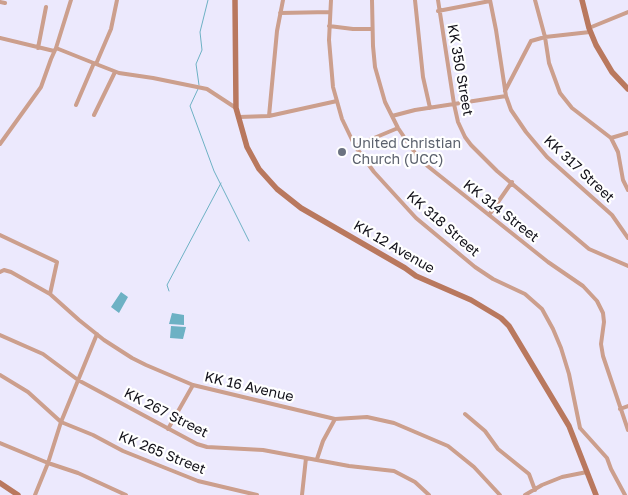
<!DOCTYPE html>
<style>
body{margin:0}
canvas{display:block;background:#ece9fd}
</style>
<canvas width="628" height="495"></canvas>
<script>
const context = document.querySelector('canvas').getContext('2d');
context.lineJoin = 'round';
function fill(path, color) { context.fillStyle = color; context.fill(path, 'evenodd'); }
const toPath = rows => new Path2D(rows.map(r => 'M' + r).join(''));
function strokePath(path, color, width, dash) { context.strokeStyle = color; context.lineWidth = width; context.lineCap = dash ? 'butt' : 'round'; context.setLineDash(dash || []); context.stroke(path); }
function drawText(font, color, halo, rows, align = 'center') {
  context.font = font + ' "Golos Text",sans-serif'; context.lineWidth = 4.5; context.setLineDash([]); context.textBaseline = 'middle'; context.strokeStyle = halo; context.fillStyle = color; for (const [text, x, y, turn = 0] of rows) {
    context.save(); context.translate(x, y); context.rotate((+turn || 0) * Math.PI / 180); context.textAlign = isNaN(turn) ? turn : align; if (halo) context.strokeText(text, 0, 0); context.fillText(text, 0, 0); context.restore();
  }
}
fill(toPath([
 [121,292,128,297,119,313,111,307],
 [172,313,184,315,184,325,169,324],
 [171,326,186,327,183,339,170,338]
]), '#6db1c4');
strokePath(toPath([
 [199,85,196,64,202,50,200,32,208,0],
 [198,89,190,106,214,171,249,241],
 [169,291,167,285,221,183]
]), '#6db1c4', 1);
strokePath(toPath([
 [331,0,329,40,333,87,342,119,355,146,374,172,416,218,475,267,493,279,525,294,542,309,553,329,561,348,569,374,580,428],
 [372,0,373,46,375,67,385,102,398,128,417,156,425,164,548,262,583,286,597,301,603,313,604,322,601,344,603,356,628,430],
 [415,0,423,77,430,108],
 [438,0,454,104,458,122,465,137,471,145,497,171,589,249,628,266],
 [490,0,496,30,506,96,511,110,526,132,547,157,612,215,628,238],
 [535,0,545,37,549,63,560,93,572,108,611,138,618,152,623,180,628,190],
 [0,2,5,3],
 [438,11,490,1],
 [280,13,330,12],
 [329,26,353,29,372,29],
 [589,28,628,12],
 [0,38,54,51],
 [38,48,46,7],
 [56,48,96,64,111,29,117,0],
 [96,64,119,73,153,78,207,89,236,108],
 [505,91,531,41,545,37,590,32],
 [76,105,94,63],
 [94,115,115,72],
 [269,116,277,31,283,0],
 [392,116,415,110,506,96],
 [239,117,269,116,337,101],
 [611,138,628,133],
 [0,144,41,87,51,59,56,48,71,0],
 [355,146,398,128],
 [489,215,512,182],
 [0,235,57,262,50,294],
 [0,272,4,270,11,272,50,294,79,320,104,340,132,358,146,365,193,385,335,419,367,417,394,423,448,446,474,467,500,495],
 [0,335,43,354,78,380,197,444,207,447,263,450,349,466,394,471,415,482,429,495],
 [0,375,28,392,61,422,93,435,123,451,198,481,257,495],
 [620,409,628,406],
 [465,414,485,431,498,449,529,474,535,490],
 [580,428,607,458,611,469,625,495],
 [168,429,193,385],
 [0,443,48,463,78,473,126,495],
 [317,459,323,441,335,419],
 [35,495,48,463,61,422,97,334],
 [302,495,306,458],
 [525,495,542,485,562,477,587,472]
]), '#cc9f8d', 4);
strokePath(toPath([
 [235,0,236,108,247,147,259,169,277,189,301,208,405,268,416,276,471,300,501,318,509,326,569,426,596,495],
 [582,0,589,28,596,45,612,72,628,89],
 [0,483,18,495]
]), '#b9785e', 5.5);
for (const [x, y, r, color] of [
 [342,152,5,"#6b7280"]
]) { const dot = new Path2D(); dot.arc(x, y, r, 0, 2 * Math.PI); context.fillStyle = color; context.fill(dot); strokePath(dot, '#fff', 2); }
drawText('14px', '#121119', '#fff', [
 ["KK 350 Street",460,70,80],
 ["KK 317 Street",579,169,43],
 ["KK 314 Street",501,211,38],
 ["KK 318 Street",443,224,41],
 ["KK 12 Avenue",394,247,30],
 ["KK 16 Avenue",249,387,13],
 ["KK 267 Street",166,413,27],
 ["KK 265 Street",162,453,22]
]);
drawText('14px', '#5b616d', '#fff', [
 ["United Christian",352,144],
 ["Church (UCC)",352,160]
], 'left');
</script>
